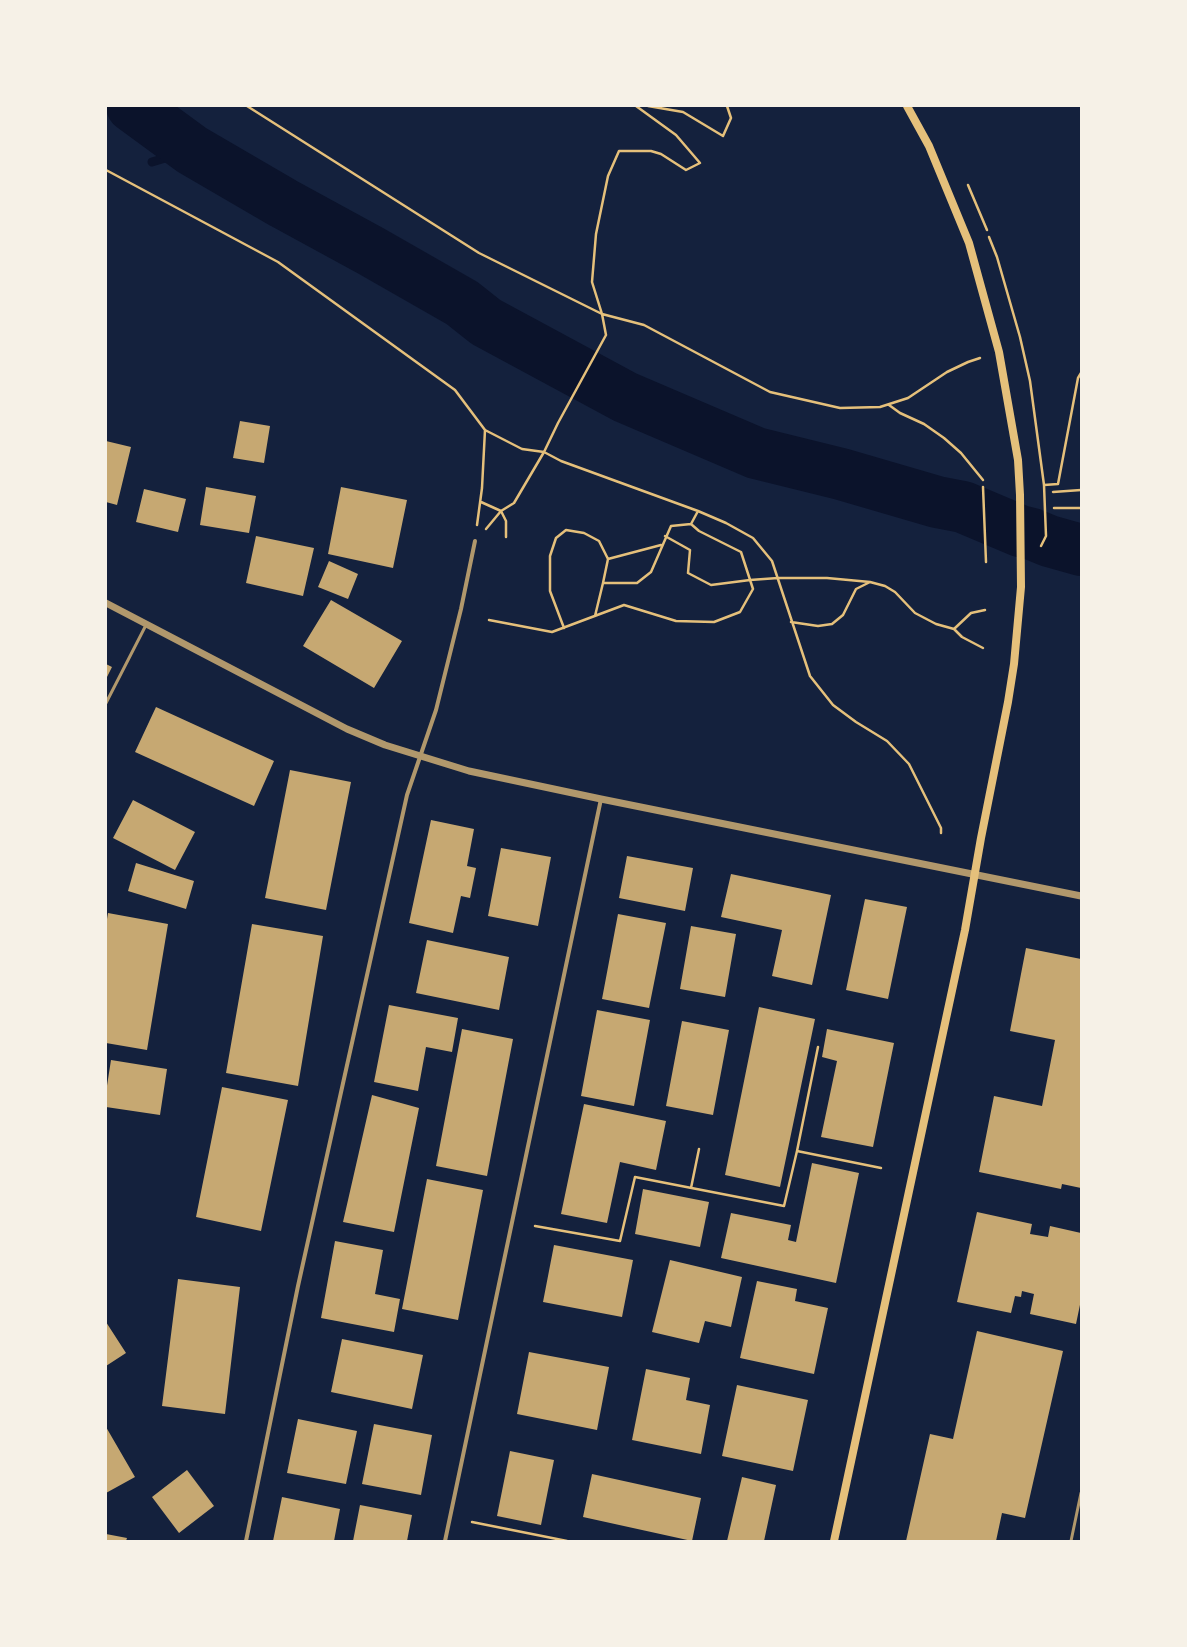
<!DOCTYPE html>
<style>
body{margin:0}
#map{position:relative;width:1187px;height:1647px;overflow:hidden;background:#14213d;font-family:Bitter,serif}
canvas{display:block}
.frame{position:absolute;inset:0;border:107px solid #f6f1e7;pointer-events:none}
</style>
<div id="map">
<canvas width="1187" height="1647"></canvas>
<div class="frame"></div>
</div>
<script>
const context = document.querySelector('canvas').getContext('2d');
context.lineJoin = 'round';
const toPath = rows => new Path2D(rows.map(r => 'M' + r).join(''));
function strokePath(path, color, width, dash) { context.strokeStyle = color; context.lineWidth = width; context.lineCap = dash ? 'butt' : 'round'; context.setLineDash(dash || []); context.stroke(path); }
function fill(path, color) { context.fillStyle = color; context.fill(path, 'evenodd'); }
strokePath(toPath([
 [152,162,192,150]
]), '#0b132b', 9);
strokePath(toPath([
 [132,106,192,150,283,203,371,251,462,303,486,322,625,397,756,453,841,474,937,502,963,507,1020,531,1032,534,1049,541,1081,550]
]), '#0b132b', 52);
fill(toPath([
 [240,421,270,426,264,463,233,458],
 [106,441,131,447,117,505,106,502],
 [206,487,256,496,249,533,200,525],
 [341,487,407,500,393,568,328,554],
 [144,489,186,499,178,532,136,522],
 [256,536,314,548,303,596,246,583],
 [329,561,358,574,348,599,318,587],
 [331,600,402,641,374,688,303,646],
 [106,664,112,667,106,679],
 [156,707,274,761,254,806,135,752],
 [290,770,351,782,326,910,265,898],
 [133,800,195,832,175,870,113,838],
 [431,820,474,829,467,866,476,868,470,898,461,896,453,933,409,923],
 [501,848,551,857,538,926,488,916],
 [627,856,693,868,685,911,619,898],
 [136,863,194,881,186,909,128,891],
 [731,874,831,895,812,985,772,976,782,930,721,917],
 [865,899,907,907,888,999,846,990],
 [108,913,168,924,147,1050,106,1043,106,925],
 [618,914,666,923,649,1008,602,999],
 [252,924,323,936,298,1086,226,1073],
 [691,926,736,934,725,997,680,989],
 [427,940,509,957,499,1010,416,993],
 [1026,948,1081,959,1081,1188,1062,1184,1061,1189,979,1172,994,1096,1042,1106,1055,1040,1010,1031],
 [389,1005,458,1018,452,1052,426,1047,418,1091,374,1082],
 [759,1007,815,1019,780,1187,725,1175],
 [597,1010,650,1020,634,1106,581,1096],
 [682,1021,729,1030,713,1115,666,1106],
 [462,1029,513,1039,487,1176,436,1166],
 [827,1029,894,1043,873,1147,821,1137,837,1061,822,1057],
 [111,1060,167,1069,160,1115,106,1107,106,1092],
 [222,1087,288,1100,261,1231,196,1217],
 [372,1095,419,1108,394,1232,343,1222],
 [584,1104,666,1121,656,1170,620,1162,607,1223,561,1214],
 [812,1163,859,1173,836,1283,721,1258,731,1213,791,1225,788,1240,796,1242],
 [427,1179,483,1190,458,1320,402,1309],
 [643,1189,709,1202,700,1247,635,1234],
 [977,1212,1032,1224,1030,1234,1048,1237,1050,1226,1081,1233,1081,1300,1076,1324,1030,1314,1034,1294,1022,1291,1021,1297,1015,1296,1011,1313,957,1302],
 [335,1241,383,1250,375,1294,400,1299,394,1332,321,1318],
 [554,1245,633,1260,622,1317,543,1302],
 [670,1260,742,1277,731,1327,705,1321,699,1343,652,1332],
 [178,1279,240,1287,225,1414,162,1406],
 [757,1281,797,1289,795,1301,828,1308,814,1374,740,1358],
 [106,1322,126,1353,106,1366],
 [977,1331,1063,1351,1025,1518,1002,1513,996,1541,906,1541,930,1434,953,1439],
 [342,1339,423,1355,412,1409,331,1392],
 [529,1352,609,1367,597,1430,517,1414],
 [646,1369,690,1378,686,1400,710,1405,701,1454,632,1440],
 [737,1385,808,1400,793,1471,722,1456],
 [298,1419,357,1431,346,1484,287,1473],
 [374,1424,432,1435,421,1495,362,1484],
 [106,1427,135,1477,106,1493],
 [510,1451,554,1460,541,1525,497,1516],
 [187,1470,214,1506,179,1533,152,1497],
 [592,1474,701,1498,692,1541,583,1517],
 [742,1477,776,1485,764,1541,727,1541],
 [282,1497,340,1509,334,1541,273,1541],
 [360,1505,412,1515,407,1541,353,1541],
 [106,1534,127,1538,126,1541,106,1541]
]), '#c6a872');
strokePath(toPath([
 [247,106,479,253,602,314,644,325,770,392,840,408,880,407,908,398,947,372,968,362,980,358],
 [648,106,683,112,723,136,731,118,727,106],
 [106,170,278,262,455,390,485,430,522,449,544,452,561,461,698,511,726,523,753,538,772,561,810,676,833,705,856,722,887,741,909,764,941,828,941,833],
 [968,185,987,230],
 [989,237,997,257,1020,337,1030,381,1044,485,1046,536,1041,546],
 [889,405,900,413,924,424,944,438,961,453,983,480],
 [1044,485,1058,484,1078,378,1081,373],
 [983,487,986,562],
 [1053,492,1081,490],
 [481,502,501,511,506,521,506,537],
 [1054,508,1081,508],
 [691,524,698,511],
 [477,525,482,488,485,430],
 [486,529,501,511,514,503,544,452,558,423,606,335,602,314,592,282,596,234,608,176,619,151,651,151,661,154,686,170,700,163,676,135,636,106],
 [665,536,690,550,688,573,711,585,750,580,778,578,827,578,870,582],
 [608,559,661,545],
 [489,620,552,632,624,605,676,621,714,622,740,612,753,589,741,552,699,531,691,524,671,526,651,572,637,583,603,583,595,616],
 [791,622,818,626,832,624,843,615,856,589,870,582,885,586,895,592,915,613,936,624,954,629,962,637,983,648],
 [564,628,550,591,550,556,556,538,566,530,584,533,599,541,608,559,603,583],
 [954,629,971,613,985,610],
 [797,1151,818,1047],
 [691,1188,699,1149],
 [535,1226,620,1241,635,1177,784,1206,797,1151,881,1168],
 [472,1522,567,1541]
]), '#e5c07b', 2.5);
strokePath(toPath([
 [106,703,146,625],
 [1071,1541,1081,1493]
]), '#b1986c', 3);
strokePath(toPath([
 [246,1541,298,1286,407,795,436,710,461,609,475,541],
 [445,1541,601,799]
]), '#b1986c', 4);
strokePath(toPath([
 [106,603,347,729,385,745,469,771,601,799,1081,896]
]), '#b1986c', 7);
strokePath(toPath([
 [834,1541,965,930,981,838,1008,702,1014,664,1021,587,1020,495,1018,460,999,352,969,243,929,146,907,106]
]), '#e5c07b', 8);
</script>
